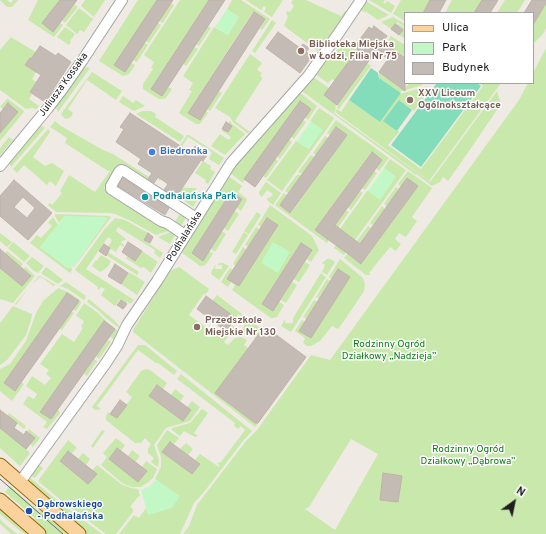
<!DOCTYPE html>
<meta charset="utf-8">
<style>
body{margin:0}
#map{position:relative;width:546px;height:534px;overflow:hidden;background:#efebe4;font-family:Overpass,sans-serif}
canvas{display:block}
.legend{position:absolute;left:404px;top:12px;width:130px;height:72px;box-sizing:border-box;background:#fff;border:1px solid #a5a5a5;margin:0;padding:5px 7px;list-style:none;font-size:12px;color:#1e1e1e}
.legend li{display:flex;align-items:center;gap:8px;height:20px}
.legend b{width:20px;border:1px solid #a5a5a5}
.north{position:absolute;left:494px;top:482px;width:40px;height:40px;-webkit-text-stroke:3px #fff;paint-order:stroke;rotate:33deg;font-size:11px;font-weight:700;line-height:16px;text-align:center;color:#1e1e1e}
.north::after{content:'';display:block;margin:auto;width:14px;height:18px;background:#1e1e1e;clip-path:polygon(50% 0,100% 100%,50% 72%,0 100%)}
</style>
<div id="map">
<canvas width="546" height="534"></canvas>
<ul class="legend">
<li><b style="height:5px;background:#fad29e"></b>Ulica</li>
<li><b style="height:11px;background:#c2f8c6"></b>Park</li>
<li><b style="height:11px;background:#c3bbb4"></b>Budynek</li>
</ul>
<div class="north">N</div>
</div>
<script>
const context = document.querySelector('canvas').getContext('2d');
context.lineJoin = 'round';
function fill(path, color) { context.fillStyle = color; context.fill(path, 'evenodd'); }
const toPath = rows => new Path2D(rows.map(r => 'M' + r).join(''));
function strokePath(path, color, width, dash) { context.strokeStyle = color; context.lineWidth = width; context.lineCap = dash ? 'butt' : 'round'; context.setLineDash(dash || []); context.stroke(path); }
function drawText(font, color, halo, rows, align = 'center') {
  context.font = font + ' Overpass,sans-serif'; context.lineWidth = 3; context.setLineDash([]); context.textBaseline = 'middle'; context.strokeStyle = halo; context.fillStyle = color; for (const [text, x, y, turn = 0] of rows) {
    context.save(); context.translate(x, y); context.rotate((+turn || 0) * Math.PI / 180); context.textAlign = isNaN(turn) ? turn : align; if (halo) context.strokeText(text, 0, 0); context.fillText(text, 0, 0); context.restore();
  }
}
fill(toPath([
 [0,0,7,0,11,3,13,0,18,0,13,6,11,7,7,7],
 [38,0,60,0,42,23,60,23,63,25,54,37,28,20],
 [85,0,105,0,94,17,81,6],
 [138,0,157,0,114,64,125,72,131,63,135,65,129,74,123,76,99,61],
 [180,0,209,0,151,88,162,96,168,87,172,89,166,98,163,99,159,99,143,89,143,84,153,69,151,68,154,62,144,55],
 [232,0,241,0,270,19,262,30,260,28,265,19,253,12,188,112,199,120,206,111,208,113,200,124,196,124,179,113,192,91,189,90,193,83,183,76,214,27,228,35,239,17,227,9],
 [246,0,283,0,272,17,264,12,266,8,264,6,261,10],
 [293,0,306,0,341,16,345,11,348,11,318,51,284,26,288,16,286,14,287,11,290,12,294,6,291,3],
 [364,0,389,15,378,20,368,13,360,10],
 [369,0,385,0,383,2,385,4,387,1,395,6,391,13],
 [401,0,430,0,423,13,405,13,405,21,393,14],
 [452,0,482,0,474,13,445,13],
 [505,0,525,0,517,13,497,13],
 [171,3,174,5,163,23,159,21],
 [546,3,546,28,543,34,533,44,533,25],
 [74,4,78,7,65,23,62,20],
 [79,8,93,19,84,32,80,30,77,34,66,25],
 [393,17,405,24,405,27,397,22,396,23,405,28,405,39,399,35,403,30,395,24,391,29,381,22],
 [272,20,276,23,255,53,252,51],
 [158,23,161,25,149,43,146,41],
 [208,26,211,28,199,46,196,44],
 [65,27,75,34,70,41,71,42,69,45,57,37],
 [391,36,405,45,405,57,386,44],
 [11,37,52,62,39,64,30,58,25,65,36,72,32,79,39,84,38,86,35,84,30,92,32,94,29,99,39,106,37,109,32,108,26,109,0,90,0,50],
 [145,43,148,45,137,62,133,60],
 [345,45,355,47,358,49,335,81,332,79,328,83,315,74,329,55],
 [194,47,198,49,186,66,183,64],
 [546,48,546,534,183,534,189,526,197,505,246,441,257,430,311,355,330,360,519,100,528,83,533,83,533,73],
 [351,439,378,454,335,530,305,509,309,507],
 [250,54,262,63,257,70,262,73,260,76,262,77,262,79,235,121,250,132,247,133,233,122,230,117,215,108],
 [367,63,371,66,339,109,337,108,338,106,337,105],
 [87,67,90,68,58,112,56,108,58,103,82,69],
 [92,72,122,91,116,100,87,80,68,109,73,113,71,117,67,119,64,118,61,114],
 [379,72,404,90,409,83,421,83,423,85,399,92,379,78],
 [313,77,329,88,324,95,337,104,335,107,336,108,334,113,430,182,497,91,501,104,469,151,448,181,443,177,440,182,432,186,416,174,416,175,302,91],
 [480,83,501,83,429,181,335,112,337,109,341,112,349,100,380,122,400,94,425,87,430,90,414,111,399,100,384,120,399,132,388,145,421,169,483,86],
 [219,91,222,93,210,111,207,109],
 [299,92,317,106,308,120,305,117,311,109,300,101,244,179,245,180,243,183,230,173,234,164],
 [123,96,133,103,136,100,145,106,134,111,132,110,119,102],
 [7,99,8,99,24,111,24,112,0,141,0,133,18,112,8,103,3,109,0,107],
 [319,108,334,118,333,120,282,191,267,180,296,141,309,149,322,130,310,121],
 [142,111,151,111,156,114,155,117,184,136,180,142,136,114],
 [303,120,306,122,294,139,291,137],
 [336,120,389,158,379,171,376,168,382,160,371,152,315,230,326,238,332,229,335,232,327,243,276,206,275,205,284,193,287,195,280,205,291,213,347,135,336,127,330,135,327,133],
 [55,121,61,126,103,150,113,154,149,177,146,182,119,164,104,188,171,230,156,235,129,220,115,214,110,213,56,212,48,205,50,203,52,205,62,193,60,191,69,175,95,192,110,171,108,171,65,143,67,138,50,127],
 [230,121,232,124,245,134,225,155,211,146,220,134,229,140,231,137,222,131,223,129,228,132,232,126,228,123],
 [39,125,41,125,45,128,11,167,9,163,10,159],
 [48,129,50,132,33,157,45,166,52,163,64,171,56,186,50,181,47,185,24,165,17,173,13,169],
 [187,135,189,135,224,158,219,165,209,159,212,152,188,137,160,181,158,179],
 [325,136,328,138,316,155,313,153],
 [9,137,13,140,0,155,0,148],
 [289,139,292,142,280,159,277,156],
 [311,155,314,157,302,174,298,172],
 [275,159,278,161,266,178,263,176],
 [390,159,406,170,344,255,334,248,336,245,342,249,351,237,344,232,337,233,367,191,396,177,384,168],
 [203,161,211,166,210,169,215,172,208,184,205,182,206,180,195,173],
 [374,171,377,173,365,190,362,188],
 [408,171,432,188,412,217,417,221,406,237,399,233,395,239,401,244,396,251,390,247,369,273,371,275,366,275,344,258,354,245,357,247,351,256,362,264,418,186,407,178,401,187,398,184],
 [299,174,301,176,288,193,285,191,296,176],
 [227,175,242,186,238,192,246,198,247,200,246,202,241,211,237,208,242,199,231,192,192,253,203,261,209,251,213,254,206,264,203,266,200,266,181,252],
 [266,182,281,193,273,205,267,200,268,197,270,198,273,194,267,190,262,197,259,194,259,192],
 [183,187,185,188,197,188,194,193,200,196,193,207,177,196],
 [396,187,399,189,387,206,384,204],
 [360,191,363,193,351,210,348,207],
 [270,205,312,236,319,250,311,262,307,259,312,250,301,243,262,304,273,311,279,302,284,305,277,317,273,318,271,318,232,290,235,285,231,282,228,287,221,282,230,268,234,270,227,279,239,286,278,225,267,218,261,227,258,225],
 [382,206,385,209,373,225,370,223],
 [346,210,349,212,337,229,334,227],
 [235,211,239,214,228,231,224,228],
 [181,212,187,216,179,229,173,225],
 [257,212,261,215,249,234,244,231],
 [55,214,108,216,111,217,74,267,73,266,75,265,107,219,65,216,59,223,55,216],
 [53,217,58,225,40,247,68,268,71,267,72,270,70,273,30,243,37,235,41,238,52,226,48,223],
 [115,218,125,220,148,233,144,240,163,253,160,258,154,253,155,250,118,227,116,231,126,239,124,241,123,240,121,243,124,245,124,247,120,245,116,252,108,247,112,240,108,237,86,269,134,300,131,304,127,302,126,303,120,299,115,306,101,295,105,289,101,287,99,290,97,288,98,287,75,270,104,230],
 [368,226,371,228,359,245,356,242],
 [256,227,259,229,248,247,245,245],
 [173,231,176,233,170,244,158,237],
 [222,231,226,234,215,252,211,249],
 [244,232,248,235,236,254,232,252],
 [0,233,12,242,7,247,0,241],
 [13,242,30,256,24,262,8,248],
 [243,247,246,249,236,266,233,264],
 [7,251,23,264,21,267,5,254],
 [142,251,158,262,151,273,144,267,141,268,127,259,126,258,127,256,135,261],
 [108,252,139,272,137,275,106,255],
 [101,255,111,261,109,265,105,269,100,272,92,266,96,260,97,261],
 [32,257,44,266,38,273,34,271,26,263],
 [327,259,330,259,335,262,327,275,322,272,325,265,322,263],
 [340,259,363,278,365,284,364,291,344,321,338,329,332,326,320,341,311,346,307,346,303,343,305,338,295,331,302,320,305,322,299,331,311,338,350,277,338,270,332,279,329,277],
 [305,262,310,265,299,282,294,279],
 [220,263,223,263,229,266,219,280,211,274,212,270,216,264,215,269,222,269,222,265,217,265],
 [26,267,35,276,13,303,0,299,0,268,22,286,31,276,23,269],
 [46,267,49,269,63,280,58,284,42,274,42,272],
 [179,267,209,289,207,293,203,295,189,315,221,338,227,330,228,331,232,325,235,328,224,342,228,345,235,338,241,337,247,340,244,345,248,348,215,393,255,423,258,423,255,427,133,332,133,330,170,271],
 [129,272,145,282,137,295,121,284],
 [321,273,326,277,291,332,281,326,285,319,285,323,293,323,293,318],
 [39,276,40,276,56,285,53,286,44,279,40,277,30,286,16,305,15,304],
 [327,279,331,281,320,299,316,297],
 [66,282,86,296,84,300,68,289,60,286],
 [292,282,297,285,286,303,281,300],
 [58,288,70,293,80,300,81,303,76,311,73,309,78,301,67,293,4,383,15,391,21,382,24,384,12,401,0,391,0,369,10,364,26,341,36,313,43,301],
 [217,295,242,314,241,316,238,314,236,318,212,301],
 [89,299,115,321,120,327,119,328,106,318,100,312,87,302],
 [314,300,318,302,307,319,303,317],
 [84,303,98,313,105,320,118,331,114,339,113,339,110,337,115,329,104,322,40,411,51,419,58,410,60,413,47,429,43,427,47,422,23,404,28,396,34,399,37,394,26,386,32,376,45,385,51,378,46,374,49,370,40,364,62,334,74,342,83,328,81,327,84,321,76,316],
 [13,306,32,314,31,320,26,335,7,360,0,365,0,323],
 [71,311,74,313,62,330,59,329],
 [247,319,252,320,254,323,262,330,255,338,243,330,244,325],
 [108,340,111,342,99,359,96,356],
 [138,345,145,345,177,371,174,375,158,363,156,363,138,350,97,406,101,409,97,410,95,410,92,407],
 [94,359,97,361,87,376,84,374],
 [146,369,150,370,167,383,163,389,157,385,149,396,183,421,191,410,187,407,192,401,200,407,190,421,166,428,154,445,159,460,158,467,151,462,154,458,148,453,148,449,151,444,145,438,141,443,135,443,106,420,106,416,108,412,117,418,132,397,126,392,141,371],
 [181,374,252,431,243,441,204,492,194,503,180,534,119,534,134,515,139,518,146,508,148,514,179,496,155,479,161,467,161,457,157,445,167,430,179,438,174,444,170,442,162,452,192,474,200,464,195,460,200,454,219,467,220,466,217,463,221,462,245,430,241,426,238,429,234,426,235,423,177,379],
 [175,389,184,396,180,402,171,395],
 [203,409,208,413,194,433,198,436,195,437,184,431,180,436,172,430,172,428,190,423,201,410],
 [9,413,26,426,24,429,7,416],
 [0,428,26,449,30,453,20,466,0,448],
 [29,429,40,438,33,447,30,444,35,438,27,431],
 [102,430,105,431,93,448,91,446],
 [116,438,125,445,121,451,117,448,142,467,146,461,157,469,153,478,147,483,141,487,132,487,122,483,101,465,107,457,103,453],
 [68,440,77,448,72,453,68,451,60,461,88,484,96,474,92,471,97,465,121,484,131,488,138,489,140,496,138,497,130,507,133,509,133,512,116,534,106,534,62,501,38,481],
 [186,443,193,449,188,455,180,449],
 [132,450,140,456,135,462,128,456],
 [83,453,90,459,86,465,78,459],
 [38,464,43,468,35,478,30,475],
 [29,477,59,502,102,534,87,534,27,483],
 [10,486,40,512,43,509,72,534,46,534,32,522,35,518,5,492],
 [0,505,33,534,24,534,0,514],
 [0,519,6,525,17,534,11,534,0,524]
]), '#c9e8ab');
fill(toPath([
 [227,9,239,17,228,35,215,27],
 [311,121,323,130,308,149,297,141],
 [384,168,396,177,380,200,368,191],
 [65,216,108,217,75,265,68,268,40,247],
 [273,242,290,252,278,273,261,263],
 [156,480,180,496,172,508,148,515,141,490,148,487]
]), '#c2f8c6');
fill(toPath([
 [371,68,378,73,379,78,401,93,380,122,349,100],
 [437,83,477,83,481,86,421,167,391,145],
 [399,100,412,110,397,131,383,121]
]), '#83dcba');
const building = toPath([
 [60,0,77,0,53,32,42,23,60,0],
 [157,0,173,0,125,72,114,65,157,0],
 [209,0,225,0,162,96,151,89,209,0],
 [430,0,446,0,439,13,423,13,430,0],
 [482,0,498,0,490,13,474,13,482,0],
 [532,0,546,0,546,3,533,25,533,13,524,13,532,0],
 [254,12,265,19,200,120,188,113,254,12],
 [395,24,403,30,399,35,391,29,395,24],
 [374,26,387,36,383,42,405,58,405,91,379,72,388,59,376,51,337,105,324,95,358,49,355,47,360,39,369,27,372,29,374,26],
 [278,32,300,48,303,44,309,48,306,52,312,56,300,73,266,48,278,32],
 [40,46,56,56,58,53,71,62,45,102,30,92,41,75,25,65,30,58,31,59,40,46],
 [300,101,311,109,255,187,244,179,300,101],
 [8,103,18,112,0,133,0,113,8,103],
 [130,113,191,153,195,146,207,155,203,161,201,160,176,197,164,190,168,184,158,177,154,183,148,179,152,173,138,164,141,159,116,142,124,129,120,127,130,113],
 [226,122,232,126,228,132,222,129,226,122],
 [336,127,347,135,290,213,280,205,336,127],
 [372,152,382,160,335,225,360,244,407,178,418,186,361,264,351,256,315,230,372,152],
 [123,178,169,208,165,215,118,186,123,178],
 [14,180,52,213,28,240,0,216,0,196,14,180],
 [23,197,35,208,27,218,14,207,23,197],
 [231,192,242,199,203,261,192,253,231,192],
 [267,218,278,225,239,286,227,279,267,218],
 [148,233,153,237,150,243,144,240,148,233],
 [128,242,142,251,135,261,122,252,128,242],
 [301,243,312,250,273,311,262,304,301,243],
 [104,244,110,248,106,256,99,251,104,244],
 [0,249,31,276,22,286,0,268,0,249],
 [115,264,128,273,121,284,108,276,115,264],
 [338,269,350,277,311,338,299,331,338,269],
 [67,293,79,301,15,391,4,383,67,293],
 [206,296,236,318,226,331,197,309,206,296],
 [121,300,127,304,123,309,117,305,121,300],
 [104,321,115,329,51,419,40,412,104,321],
 [264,327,274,334,275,334,306,357,258,423,255,423,215,393,264,327],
 [157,385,191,410,183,421,149,396,157,385],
 [120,400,127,405,117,418,110,414,120,400],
 [0,410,17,423,14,428,24,435,26,431,35,438,26,449,0,428,0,410],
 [170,442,200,464,192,474,162,452,170,442],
 [117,448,147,471,138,482,109,459,117,448],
 [68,451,97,474,88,484,60,461,68,451],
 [383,473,402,476,398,502,380,500,383,473]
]);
fill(building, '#c3bbb4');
strokePath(building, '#c0b2a7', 1);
const minor = toPath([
 [0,166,48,108,64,87,82,61,122,0],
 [185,235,167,223,161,221,111,189,111,186,119,172,121,170,124,171,196,218],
 [20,482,106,363,117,346,127,325,157,281,231,163,309,75,338,34,361,0]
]);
const major = toPath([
 [0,465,79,534],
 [0,500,39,534]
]);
strokePath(minor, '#a5a5a5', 12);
strokePath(major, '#956503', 15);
strokePath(minor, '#fff', 10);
strokePath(major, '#fad29e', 13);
strokePath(toPath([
 [0,479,63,534]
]), '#6c6c6c', 1);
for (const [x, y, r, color] of [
 [301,51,4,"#8d6e63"],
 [410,100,4,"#8d6e63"],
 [152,152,4,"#3f7fe0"],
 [145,197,4,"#0f9aa8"],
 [197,327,4,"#8d6e63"],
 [29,511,4,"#1a4fb4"]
]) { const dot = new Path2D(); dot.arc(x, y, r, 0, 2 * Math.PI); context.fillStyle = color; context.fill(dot); strokePath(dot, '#fff', 1.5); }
drawText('bold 10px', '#785e54', '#fff', [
 ["Biblioteka Miejska",309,45],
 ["w Łodzi, Filia Nr 75",309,57],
 ["XXV Liceum",418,94],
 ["Ogólnokształcące",418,106],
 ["Przedszkole",205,321],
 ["Miejskie Nr 130",205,333]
], 'left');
drawText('10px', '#1e1e1e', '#fff', [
 ["Juliusza Kossaka",64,85,-54],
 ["Podhalańska",185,237,-58]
]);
drawText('bold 10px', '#366cbe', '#fff', [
 ["Biedronka",160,152]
], 'left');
drawText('bold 10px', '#0d838f', '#fff', [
 ["Podhalańska Park",153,197]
], 'left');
drawText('10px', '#0e7a17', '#fff', [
 ["Rodzinny Ogród",389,345],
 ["Działkowy „Nadzieja”",389,357],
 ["Rodzinny Ogród",468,450],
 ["Działkowy „Dąbrowa”",468,462]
]);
drawText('bold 10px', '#164399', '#fff', [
 ["Dąbrowskiego",37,505],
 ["- Podhalańska",37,517]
], 'left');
</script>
